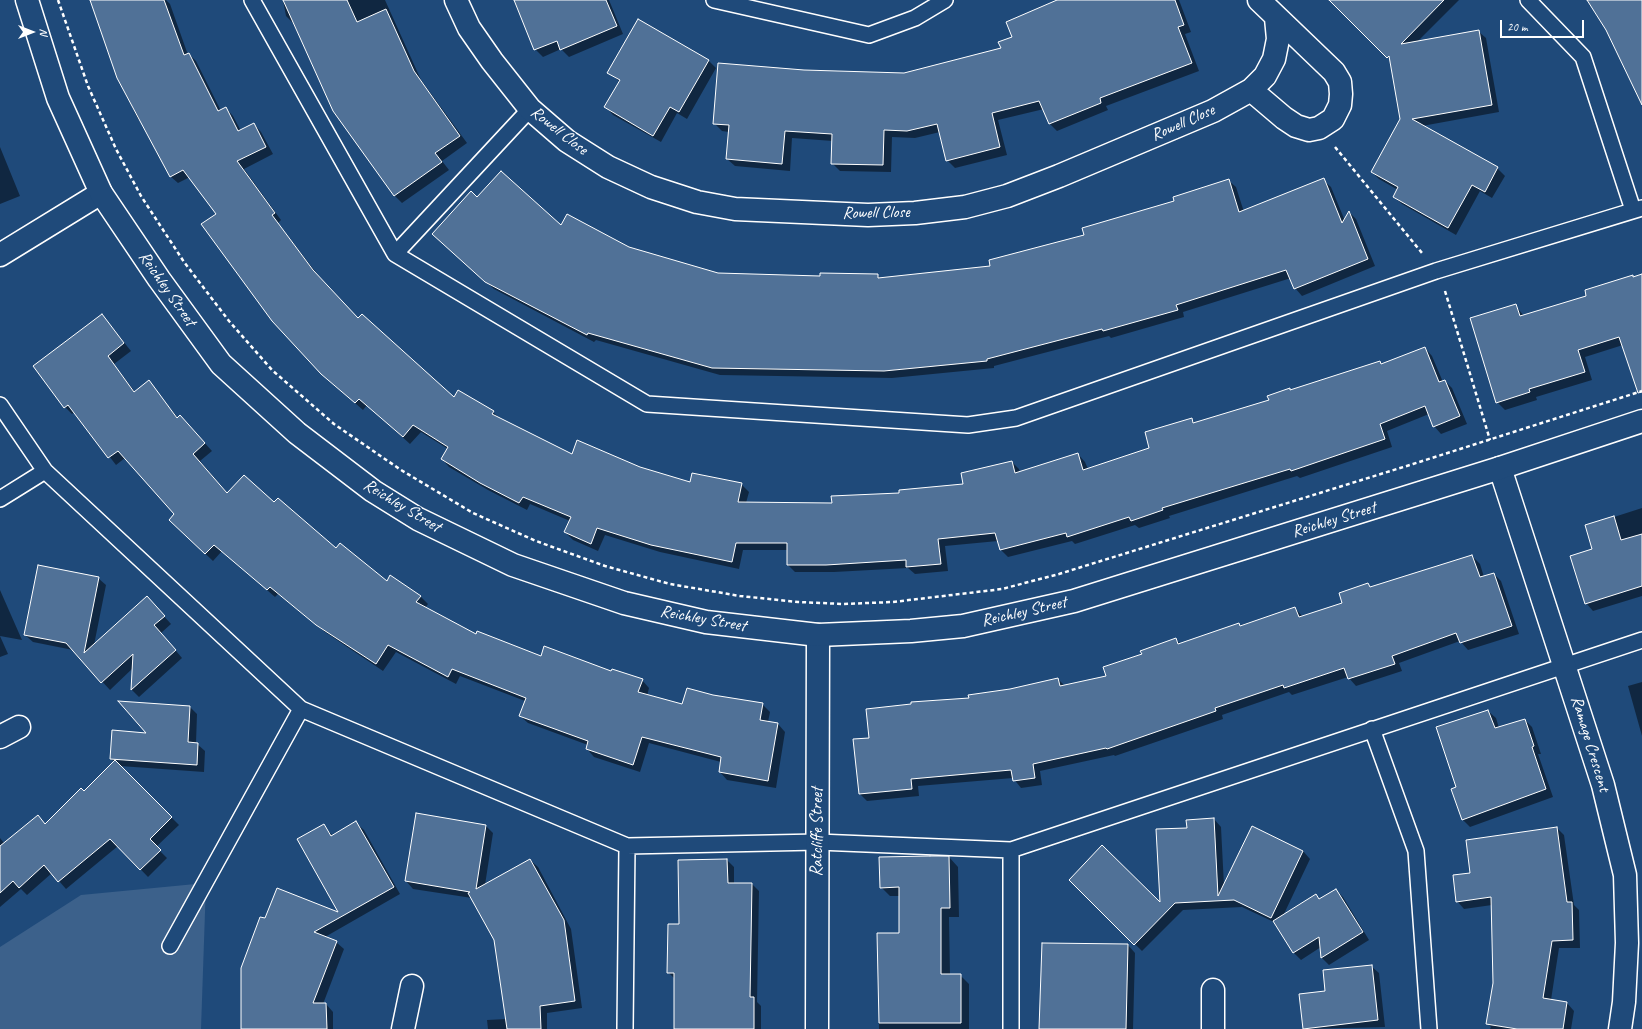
<!DOCTYPE html>
<style>
body{margin:0}
#map{position:relative;width:1642px;height:1029px;overflow:hidden;background:#1f4a7a;font-family:Caveat,sans-serif}
canvas{display:block}
.north{position:absolute;left:12px;top:12px;width:40px;height:40px;-webkit-text-stroke:3px #1f4a7a;paint-order:stroke;rotate:90deg;font-size:11px;font-weight:700;line-height:16px;text-align:center;color:#fff}
.north::after{content:'';display:block;margin:auto;width:14px;height:18px;background:#fff;clip-path:polygon(50% 0,100% 100%,50% 72%,0 100%)}
.scale{position:absolute;left:1500px;top:20px;width:84px;height:18px;box-sizing:border-box;border:2px solid #fff;border-top:0;padding-left:5px;font-size:12px;line-height:14px;white-space:nowrap;color:#fff;-webkit-text-stroke:3px #1f4a7a;paint-order:stroke}
</style>
<div id="map">
<canvas width="1642" height="1029"></canvas>
<div class="north">N</div>
<div class="scale">20 m</div>
</div>
<script>
const context = document.querySelector('canvas').getContext('2d');
context.lineJoin = 'round';
function fill(path, color) { context.fillStyle = color; context.fill(path, 'evenodd'); }
const toPath = rows => new Path2D(rows.map(r => 'M' + r).join(''));
function strokePath(path, color, width, dash) { context.strokeStyle = color; context.lineWidth = width; context.lineCap = dash ? 'butt' : 'round'; context.setLineDash(dash || []); context.stroke(path); }
function drawText(font, color, halo, rows, align = 'center') {
  context.font = font + ' Caveat,sans-serif'; context.lineWidth = 3; context.setLineDash([]); context.textBaseline = 'middle'; context.strokeStyle = halo; context.fillStyle = color; for (const [text, x, y, turn = 0] of rows) {
    context.save(); context.translate(x, y); context.rotate((+turn || 0) * Math.PI / 180); context.textAlign = isNaN(turn) ? turn : align; if (halo) context.strokeText(text, 0, 0); context.fillText(text, 0, 0); context.restore();
  }
}
fill(toPath([
 [206,883,201,1029,0,1029,0,947,81,895]
]), '#3c618b');
fill(toPath([
 [93,0,166,0,170,4,188,55,189,54,196,61,221,111,226,108,233,116,241,131,254,124,261,132,273,154,244,169,281,220,278,223,321,279,358,319,454,398,493,412,500,419,572,455,639,467,691,483,741,484,749,492,746,503,833,504,964,485,1012,462,1019,469,1020,473,1078,454,1085,462,1088,469,1151,449,1191,419,1195,423,1270,401,1291,391,1380,362,1382,365,1425,348,1432,356,1443,382,1445,381,1452,388,1467,424,1441,434,1434,426,1429,414,1387,431,1392,447,1300,478,1297,476,1169,516,1170,518,1139,528,1135,525,1075,544,1072,541,1008,557,1000,549,998,541,945,546,948,571,915,574,908,568,834,572,795,572,788,565,788,550,743,550,739,569,660,552,605,535,598,551,573,540,565,532,570,521,530,504,527,510,488,490,449,467,442,459,448,449,421,432,410,444,367,405,363,410,330,381,217,214,190,177,178,183,170,176,144,124,138,119,118,77],
 [283,0,385,0,421,80,467,143,442,161,449,170,402,203,395,196,334,110,293,23,286,16],
 [517,0,609,0,623,34,569,57,561,49,543,57,535,49],
 [1069,0,1179,0,1191,32,1185,34,1199,71,1106,106,1108,110,1057,131,1050,124,1044,109,998,120,1007,155,955,168,947,160,940,132,915,138,892,137,891,172,840,171,832,163,833,141,792,138,790,171,735,166,727,159,729,132,722,131,714,123,804,71,904,74,1002,49,1013,37],
 [1331,0,1459,0,1417,42,1478,31,1486,38,1499,112,1422,126,1497,168,1505,176,1492,198,1480,191,1456,235,1402,204,1394,197,1398,190,1379,179,1372,172,1401,119,1390,59],
 [639,20,709,61,716,68,687,119,677,113,661,142,613,115,606,107,620,82,609,72],
 [0,147,20,196,0,204],
 [1228,180,1236,187,1244,212,1323,180,1331,187,1345,221,1349,212,1356,219,1375,266,1302,296,1295,288,1291,278,1183,312,1184,317,1111,338,1109,336,994,366,994,368,892,378,720,375,596,340,594,342,494,289,441,241,477,198,628,248,718,274,821,277,877,275,881,278,992,267,1085,236],
 [1642,275,1642,364,1623,345,1585,357,1592,380,1536,397,1537,400,1505,410,1497,402,1515,305,1524,316,1588,296,1632,276,1634,278],
 [102,315,131,351,114,364,135,392,149,382,178,418,180,416,212,451,200,461,228,494,274,504,336,550,387,582,420,596,428,604,425,608,476,635,541,657,642,680,649,688,647,696,683,705,713,696,762,704,770,712,768,722,778,724,785,732,776,788,727,780,720,772,721,762,649,743,640,772,594,757,587,749,588,745,528,723,520,716,525,701,460,676,456,684,396,652,383,671,325,632,278,594,275,597,222,551,213,561,177,527,175,514,125,458,116,465,75,412,72,414,65,407],
 [1642,508,1642,596,1593,611,1586,603,1594,549,1586,526],
 [1472,556,1480,564,1484,577,1494,574,1501,581,1519,634,1468,650,1460,641,1399,663,1402,671,1356,686,1348,677,1292,695,1289,692,1222,715,1223,719,1115,756,1114,755,1040,771,1042,785,1021,788,1013,778,918,786,919,796,867,801,860,794,855,740,870,739,970,699,1058,679,1065,686,1107,676,1175,639,1181,644,1295,608,1303,617,1343,603,1368,584,1372,588],
 [98,578,106,585,94,645,154,605,171,624,161,633,182,658,139,697,132,690,133,668,110,690,73,650,33,642,25,635],
 [0,590,22,640,0,636],
 [0,636,8,654,0,657],
 [1642,682,1642,736,1628,686],
 [190,707,197,714,196,743,205,751,204,772,120,766,179,825,156,847,167,858,148,877,118,846,66,889,52,873,27,895,21,889,0,907,0,838,4,843,37,816,46,825,84,792,115,762,111,759],
 [1488,711,1496,718,1499,728,1525,720,1532,727,1541,754,1538,754,1553,797,1470,827,1462,819,1457,788],
 [1214,819,1221,827,1224,886,1252,827,1303,851,1310,859,1283,916,1316,896,1320,900,1336,890,1343,897,1369,940,1329,965,1322,958,1321,947,1301,960,1293,952,1276,923,1242,907,1183,910,1142,951,1070,880,1161,905,1188,829],
 [356,823,364,830,400,894,325,937,336,942,344,949,323,1004,326,1004,333,1012,333,1029,241,1029,265,920,341,914,323,825,333,836],
 [486,826,493,833,485,885,530,860,538,867,571,929,582,1008,547,1013,547,1029,488,1029,487,1020,506,1019,495,940,472,898,413,889,406,881],
 [1557,828,1564,835,1574,905,1579,910,1580,948,1559,948,1551,1000,1567,1003,1574,1011,1571,1029,1490,1029,1491,1027,1487,1023,1494,983,1492,905,1464,909,1457,901,1471,874],
 [949,857,958,867,959,917,949,917,950,975,960,975,969,984,969,1029,879,1029,878,934,900,934,900,896,890,896,881,887],
 [727,860,734,867,734,884,752,884,759,891,757,1002,761,1006,761,1029,675,1029,675,979,668,972,680,925],
 [1128,945,1135,953,1133,1029,1137,1029,1041,1029],
 [1371,966,1379,973,1385,1027,1304,1029,1300,995,1326,992]
]), '#0007');
const building = toPath([
 [90,0,164,0,184,55,189,53,218,111,226,107,238,131,254,123,266,147,237,161,275,213,272,215,313,270,358,318,362,314,454,397,458,390,494,411,492,414,572,454,577,440,640,467,690,482,692,473,742,483,738,502,832,503,831,496,899,493,899,490,963,484,961,473,1012,461,1015,473,1078,453,1083,470,1149,448,1145,432,1192,418,1193,423,1269,400,1267,396,1290,388,1290,390,1380,361,1381,364,1425,347,1439,382,1445,380,1460,416,1433,427,1425,406,1380,424,1385,439,1291,471,1290,469,1162,508,1163,510,1131,521,1129,517,1067,537,1066,533,1000,550,995,533,938,539,941,564,906,567,906,560,826,565,787,565,787,543,736,543,732,562,651,545,597,528,591,544,564,532,571,517,523,497,519,503,480,483,441,459,448,447,413,425,403,437,359,399,355,403,321,374,272,321,201,224,216,214,183,170,170,177,117,78,90,0],
 [283,0,347,0,357,22,386,9,414,71,460,136,435,153,442,162,394,196,333,111,283,0],
 [514,0,606,0,617,26,560,50,557,41,534,50,514,0],
 [1057,0,1175,0,1184,25,1178,27,1192,63,1100,98,1101,103,1049,124,1039,101,992,113,1000,147,946,161,937,124,907,131,884,130,883,165,831,164,832,134,785,131,782,164,726,159,729,125,713,124,718,63,804,70,904,73,1001,48,998,42,1012,37,1006,22,1057,0],
 [1329,0,1444,0,1401,44,1479,30,1492,105,1412,119,1498,167,1485,192,1472,185,1448,228,1393,197,1398,187,1371,172,1400,119,1389,56,1387,58,1329,0],
 [1587,0,1642,0,1642,105,1606,30,1587,0],
 [638,19,709,60,679,112,670,107,653,136,604,107,620,80,607,73,638,19],
 [501,171,561,225,567,214,629,247,718,273,820,276,820,273,878,274,878,278,990,266,989,260,1084,235,1082,228,1174,201,1173,197,1229,179,1239,212,1324,178,1342,223,1349,211,1368,259,1294,289,1286,270,1176,305,1178,310,1103,331,1102,329,987,359,987,361,884,371,712,368,588,333,587,335,485,282,432,234,471,191,477,197,501,171],
 [1642,274,1642,392,1638,393,1619,337,1578,350,1585,372,1529,389,1530,392,1496,403,1470,318,1516,304,1520,316,1586,296,1585,290,1633,275,1633,277,1642,274],
 [102,314,124,343,108,356,134,392,149,380,177,418,180,415,205,443,193,454,227,493,244,475,274,502,278,498,336,548,340,543,387,581,390,575,421,596,416,602,476,634,477,631,541,656,544,646,611,671,612,669,643,679,638,692,682,704,687,688,713,695,763,703,760,720,778,723,768,781,719,772,721,757,642,737,633,765,586,749,588,741,519,716,526,698,452,669,448,677,388,645,376,664,316,625,270,587,267,590,214,545,205,554,169,520,174,514,118,451,108,458,68,405,64,408,33,366,102,314],
 [1614,516,1621,540,1642,534,1642,586,1585,604,1570,556,1592,549,1585,525,1614,516],
 [1472,555,1480,577,1494,573,1512,626,1460,643,1456,633,1392,656,1395,664,1348,679,1344,668,1284,688,1283,685,1215,708,1216,711,1107,749,1106,748,1033,764,1035,778,1013,781,1011,770,911,779,912,789,859,794,853,739,869,738,866,709,911,704,911,702,969,698,968,695,1010,689,1058,678,1060,686,1106,676,1103,667,1142,654,1140,651,1176,638,1178,644,1239,623,1240,626,1295,607,1299,617,1342,603,1339,593,1368,583,1370,587,1472,555],
 [38,565,99,577,84,653,147,596,165,616,154,625,176,650,131,690,133,654,101,683,66,643,24,635,38,565],
 [118,701,190,706,188,742,198,743,197,765,110,759,112,730,146,733,118,701],
 [1488,710,1495,728,1525,719,1534,746,1532,747,1546,789,1462,820,1451,789,1456,787,1436,727,1488,710],
 [115,760,172,817,150,839,161,850,140,870,110,839,58,882,44,865,19,888,13,881,0,893,0,846,38,815,45,824,81,788,84,791,115,760],
 [416,813,486,825,476,889,530,859,564,920,575,1001,540,1006,541,1029,507,1029,494,940,468,893,470,892,405,881,416,813],
 [1214,818,1218,896,1252,826,1303,851,1271,918,1234,900,1175,903,1134,945,1069,880,1102,845,1160,902,1156,829,1187,828,1186,820,1214,818],
 [356,821,394,887,314,932,337,941,313,1003,326,1003,327,1029,241,1029,241,968,260,917,265,918,277,888,338,912,297,839,324,824,331,836,356,821],
 [1557,827,1567,902,1572,902,1573,940,1552,941,1543,998,1567,1002,1563,1029,1517,1029,1486,1024,1493,983,1491,897,1456,902,1453,875,1470,873,1466,840,1557,827],
 [930,856,949,856,950,908,941,908,941,974,961,974,961,1023,879,1023,877,933,899,933,899,887,880,888,879,857,930,856],
 [727,859,728,883,752,883,750,997,754,997,754,1029,674,1029,674,973,667,973,668,924,679,924,678,860,727,859],
 [1336,889,1363,932,1321,958,1319,937,1293,953,1273,921,1316,894,1319,899,1336,889],
 [1042,943,1128,944,1126,1029,1039,1029,1042,943],
 [1372,965,1378,1020,1303,1029,1299,994,1325,991,1323,970,1372,965]
]);
fill(building, '#507197');
strokePath(building, '#fff', 1);
const service = toPath([
 [252,0,395,254,647,404,968,425,1016,418,1436,271,1642,208],
 [714,0,869,35,915,18,945,0],
 [1528,0,1583,57,1633,210],
 [395,254,530,109],
 [0,405,45,471,301,709,627,846,818,842,1011,850,1642,640],
 [0,499,45,471],
 [1372,729,1416,851,1429,1029],
 [1011,850,1011,1029],
 [170,946,301,709],
 [625,1029,627,846]
]);
const minor = toPath([
 [456,0,469,28,492,61,530,109,567,141,608,167,651,187,697,202,735,209,868,215,915,213,965,207,1007,196,1059,176,1213,111,1251,90,1265,76,1274,59,1278,39,1276,18],
 [1251,90,1284,118,1296,126,1309,130,1319,128,1333,119,1340,105,1341,94,1340,82,1334,72,1259,0],
 [0,255,101,193],
 [1500,468,1603,785,1625,875,1627,943,1624,1002,1620,1029],
 [0,737,19,727],
 [403,1029,412,986],
 [817,1029,818,635],
 [1213,1029,1213,990]
]);
const tertiary = toPath([
 [27,0,58,98,101,193,159,279,221,364,297,433,373,491,418,519,513,565,624,603,706,622,818,635,911,631,963,626,1074,601,1500,468,1642,421]
]);
strokePath(service, '#fff', 18);
strokePath(minor, '#fff', 25);
strokePath(tertiary, '#fff', 25);
strokePath(toPath([
 [58,0,88,86,116,149,141,196,184,262,229,321,272,370,334,424,401,470,473,513,536,541,605,566,670,584,740,596,798,602,843,604,893,602,1002,589,1059,574,1413,464,1642,391],
 [1335,147,1422,253],
 [1445,291,1490,440]
]), '#fff', 2.5, [4, 3]);
strokePath(service, '#1f4a7a', 15);
strokePath(minor, '#1f4a7a', 22);
strokePath(tertiary, '#1f4a7a', 22);
drawText('17px', '#fff', '#1f4a7a', [
 ["Rowell Close",1183,123,-24],
 ["Rowell Close",559,131,38],
 ["Rowell Close",876,213,-1],
 ["Reichley Street",167,289,55],
 ["Reichley Street",402,506,31],
 ["Reichley Street",1334,520,-17],
 ["Reichley Street",1024,612,-13],
 ["Reichley Street",703,619,10],
 ["Ramage Crescent",1590,744,73],
 ["Ratcliffe Street",818,832,-90]
]);
</script>
